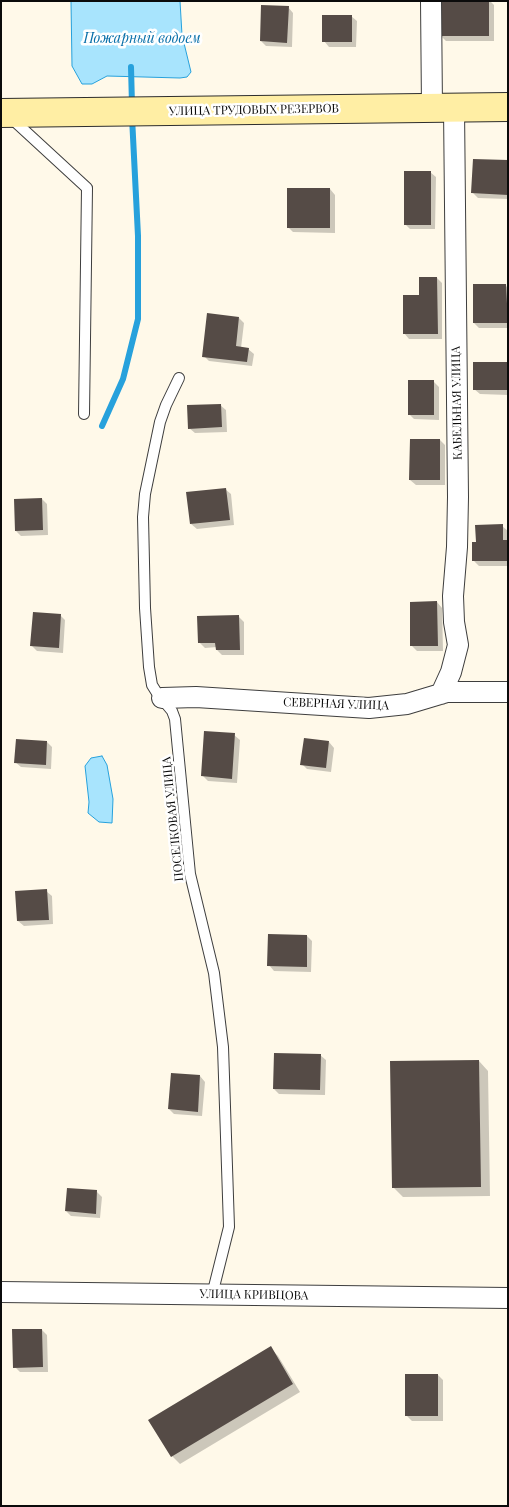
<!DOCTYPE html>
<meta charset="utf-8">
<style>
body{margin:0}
#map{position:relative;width:509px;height:1507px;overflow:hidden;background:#fff9e9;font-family:"Playfair Display",serif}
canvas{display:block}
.frame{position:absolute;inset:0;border:2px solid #0b0b0b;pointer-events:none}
</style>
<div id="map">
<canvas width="509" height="1507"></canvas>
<div class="frame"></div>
</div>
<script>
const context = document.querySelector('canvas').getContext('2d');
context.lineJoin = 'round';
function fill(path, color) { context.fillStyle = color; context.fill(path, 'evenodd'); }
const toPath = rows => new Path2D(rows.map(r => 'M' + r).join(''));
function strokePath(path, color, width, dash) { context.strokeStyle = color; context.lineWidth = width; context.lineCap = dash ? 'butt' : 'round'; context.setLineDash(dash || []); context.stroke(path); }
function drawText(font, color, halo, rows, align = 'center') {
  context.font = font + ' "Playfair Display",serif'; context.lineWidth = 5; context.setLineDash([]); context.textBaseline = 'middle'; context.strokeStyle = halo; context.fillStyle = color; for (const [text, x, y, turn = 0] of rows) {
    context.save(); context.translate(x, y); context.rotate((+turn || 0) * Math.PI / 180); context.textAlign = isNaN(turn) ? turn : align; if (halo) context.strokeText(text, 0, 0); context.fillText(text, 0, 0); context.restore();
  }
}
const water = toPath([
 [71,1,180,1,182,35,191,72,187,77,180,78,107,76,92,84,82,84,72,66,71,1],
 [102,756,107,765,113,799,112,823,99,822,88,813,89,802,85,766,91,758,102,756]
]);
fill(water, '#a8e4fd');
strokePath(water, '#27a1dc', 1);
fill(toPath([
 [441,1,490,1,494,5,494,41,446,41,441,36],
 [288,7,293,13,292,47,266,46,261,41],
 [351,16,357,21,356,47,329,47,324,41],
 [508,161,508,199,478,198,473,193],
 [430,172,436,177,435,229,410,229,405,224],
 [330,189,335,195,335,233,293,232,288,227],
 [437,278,442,283,442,339,409,339,404,333,421,296],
 [506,286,508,288,508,328,479,328,474,323],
 [239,318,244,323,241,348,248,349,254,354,252,366,209,361,204,356],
 [508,364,508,395,480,394,474,389],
 [434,382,439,387,439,420,414,419,409,414],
 [220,405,226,410,227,432,195,433,189,428],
 [440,440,445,445,445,485,416,485,410,480],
 [225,489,231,494,234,525,197,529,191,524],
 [42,499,47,504,48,535,21,536,16,531],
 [502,526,508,531,508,566,479,566,474,561,477,544],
 [437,602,442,608,443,651,417,651,412,646],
 [60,615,65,620,63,653,37,651,32,646],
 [238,616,244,622,244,655,222,655,217,650,217,647,205,648,199,642],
 [234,735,240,740,237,783,208,781,203,776],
 [47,742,52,747,51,769,21,767,15,762],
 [329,742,334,748,331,772,307,769,302,764],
 [46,891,52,896,53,924,24,926,18,921],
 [307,936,312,941,311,972,274,971,269,965],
 [320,1055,326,1060,325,1095,279,1094,274,1089],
 [479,1061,488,1071,490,1196,403,1197,393,1187],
 [200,1076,205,1082,202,1116,174,1114,169,1109],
 [97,1192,102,1197,100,1218,71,1216,66,1211],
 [42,1330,47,1335,48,1372,20,1372,15,1367],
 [270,1348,278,1356,300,1392,180,1464,172,1456],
 [438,1375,443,1380,443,1421,412,1421,407,1416]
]), '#0003');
strokePath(toPath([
 [131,67,132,105],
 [102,426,123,379,138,319,138,236,132,117]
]), '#27a1dc', 6);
fill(toPath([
 [440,1,489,1,489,36,440,36],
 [261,5,289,6,287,43,260,41],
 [322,15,352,15,352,42,322,42],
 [473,159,508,160,508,195,471,193],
 [404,171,431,171,431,225,404,225],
 [287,188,330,188,330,228,287,228],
 [419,277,437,277,438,334,403,334,403,295,419,295],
 [473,284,506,284,508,323,473,323],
 [207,313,239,317,236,346,249,348,247,362,202,357],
 [473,362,508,362,508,390,473,390],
 [408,380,434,380,434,415,408,415],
 [221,404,222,427,188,429,187,405],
 [410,439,440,439,440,480,409,480],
 [226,488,230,520,190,524,186,492],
 [42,498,43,530,15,531,14,499],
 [503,524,503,540,508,540,508,561,472,561,472,542,476,542,475,525],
 [437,601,438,646,410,646,410,602],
 [33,612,61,614,59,648,30,646],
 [239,615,240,650,216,650,215,643,198,643,197,616],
 [204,731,235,733,232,779,201,776],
 [304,738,329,741,326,768,300,765],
 [16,739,47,741,46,765,14,763],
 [47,889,49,920,17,921,15,891],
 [268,934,307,935,307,967,267,966],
 [274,1053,321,1054,320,1090,273,1089],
 [479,1060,481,1187,392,1188,390,1061],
 [171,1073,200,1075,198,1112,168,1109],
 [67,1188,97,1190,96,1214,65,1211],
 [12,1329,42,1329,43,1367,13,1368],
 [271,1346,293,1384,171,1457,148,1420],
 [405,1374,438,1374,438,1416,405,1416]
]), '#554b46');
const lane = toPath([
 [11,118,87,188,84,414],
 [179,378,166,405,160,422,145,494,143,517,145,608,149,667,152,685,157,693,172,711,175,719,190,874,214,973,223,1047,229,1227,212,1295]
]);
const street = toPath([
 [431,1,432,108],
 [441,694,451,672,458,645,454,622,453,596,457,547,458,497,454,108],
 [162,698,196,697,369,708,407,704,447,692,508,692],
 [1,1292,508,1298]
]);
const secondary = toPath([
 [1,113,508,107]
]);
strokePath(lane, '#3e3e3e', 12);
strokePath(street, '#3e3e3e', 22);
strokePath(secondary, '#2d2d2d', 30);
strokePath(lane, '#fff', 10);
strokePath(street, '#fff', 20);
strokePath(secondary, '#ffeea4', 28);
drawText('12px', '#0b0b0b', '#fff', [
 ["УЛИЦА ТРУДОВЫХ РЕЗЕРВОВ",254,110,-1],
 ["КАБЕЛЬНАЯ УЛИЦА",457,403,-91],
 ["СЕВЕРНАЯ УЛИЦА",336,704,2],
 ["ПОСЕЛКОВАЯ УЛИЦА",173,819,-96],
 ["УЛИЦА КРИВЦОВА",254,1295,1]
]);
drawText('italic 14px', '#086fa9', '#fff', [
 ["Пожарный водоем",142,39]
]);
</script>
